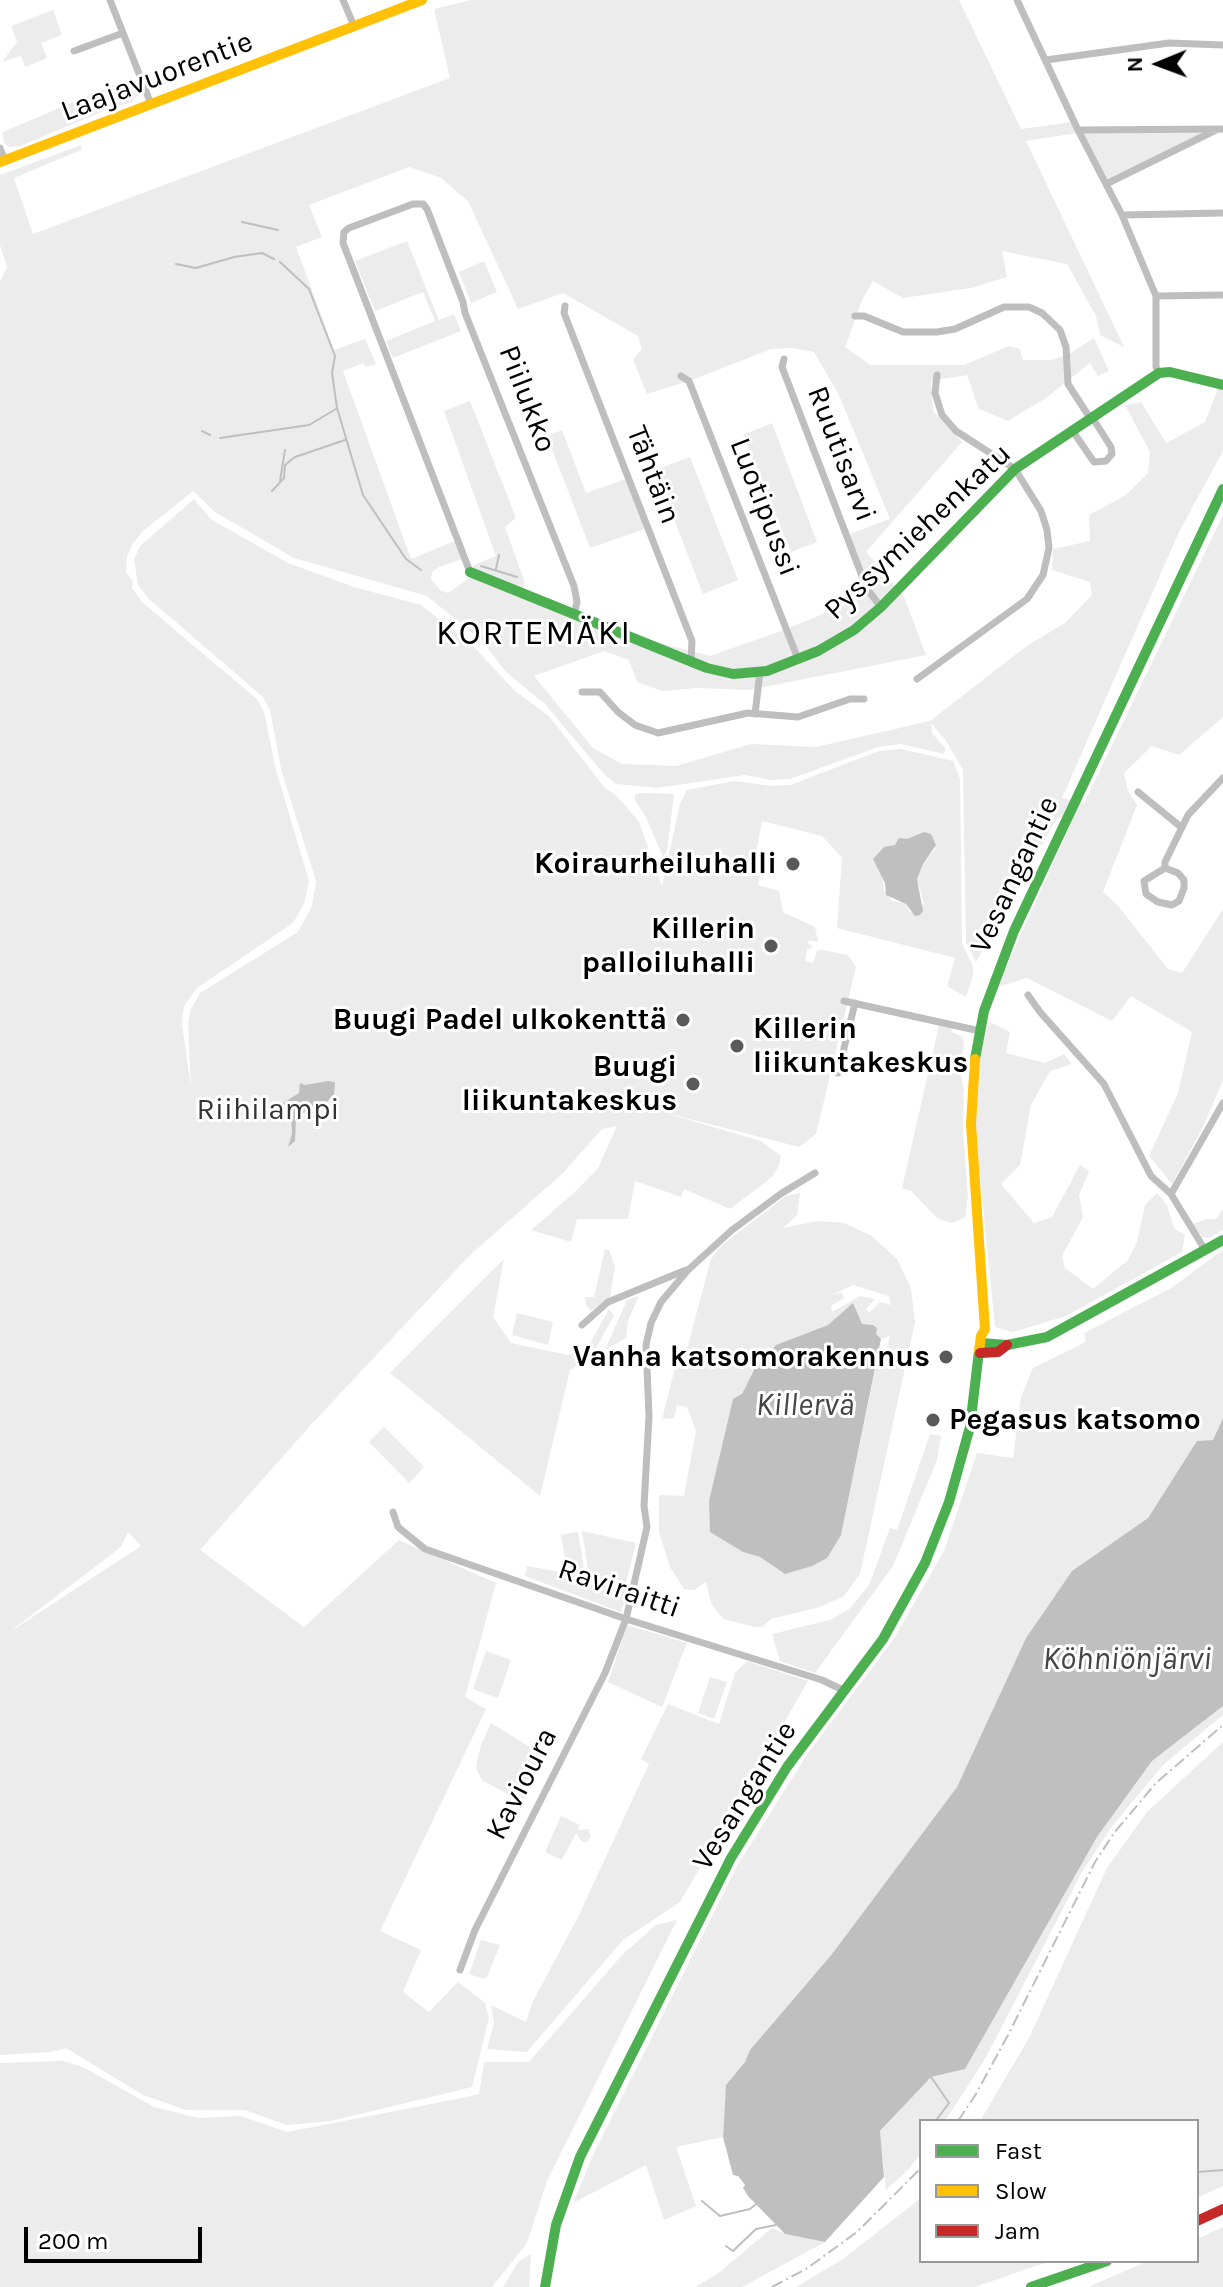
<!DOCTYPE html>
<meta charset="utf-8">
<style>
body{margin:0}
#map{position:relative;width:1223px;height:2287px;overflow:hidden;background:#fff;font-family:Karla,sans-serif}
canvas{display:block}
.legend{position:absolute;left:919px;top:2119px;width:280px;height:144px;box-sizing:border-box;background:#fff;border:2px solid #999;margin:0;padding:10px 14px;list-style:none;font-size:24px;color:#000}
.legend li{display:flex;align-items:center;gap:16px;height:40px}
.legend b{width:40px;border:2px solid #999}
.north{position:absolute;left:1119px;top:24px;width:80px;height:80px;-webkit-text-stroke:6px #fff;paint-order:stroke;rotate:269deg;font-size:22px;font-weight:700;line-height:32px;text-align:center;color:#000}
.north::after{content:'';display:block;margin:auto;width:28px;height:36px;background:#000;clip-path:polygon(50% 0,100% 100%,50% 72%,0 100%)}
.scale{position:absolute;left:24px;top:2227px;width:178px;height:36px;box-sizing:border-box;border:4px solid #000;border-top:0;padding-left:10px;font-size:24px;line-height:28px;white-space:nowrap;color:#000;-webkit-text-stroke:6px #fff;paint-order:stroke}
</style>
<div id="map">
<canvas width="1223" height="2287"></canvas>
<ul class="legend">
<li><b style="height:10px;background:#4caf50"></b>Fast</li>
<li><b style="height:10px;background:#ffc107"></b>Slow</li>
<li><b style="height:10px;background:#c62828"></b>Jam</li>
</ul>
<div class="north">N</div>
<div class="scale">200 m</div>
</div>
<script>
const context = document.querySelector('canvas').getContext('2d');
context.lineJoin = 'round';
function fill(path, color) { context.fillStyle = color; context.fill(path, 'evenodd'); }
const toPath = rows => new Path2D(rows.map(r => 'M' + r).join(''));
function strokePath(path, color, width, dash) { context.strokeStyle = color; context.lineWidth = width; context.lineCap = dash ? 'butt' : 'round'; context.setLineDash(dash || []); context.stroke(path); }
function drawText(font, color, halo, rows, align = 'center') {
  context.font = font + ' Karla,sans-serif'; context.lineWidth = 6; context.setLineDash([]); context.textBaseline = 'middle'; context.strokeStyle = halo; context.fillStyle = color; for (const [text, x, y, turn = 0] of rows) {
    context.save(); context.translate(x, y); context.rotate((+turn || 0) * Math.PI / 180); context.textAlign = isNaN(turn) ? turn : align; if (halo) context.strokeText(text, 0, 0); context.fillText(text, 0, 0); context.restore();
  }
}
fill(toPath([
 [471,0,959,0,1021,129,1072,122,1077,133,1026,141,1124,347,1100,335,1096,316,1067,264,1002,251,1007,277,971,288,903,298,873,281,863,298,845,347,870,365,964,365,1009,346,1020,349,1023,360,1052,360,1071,353,1094,338,1109,371,1098,376,1090,363,1046,398,1008,421,979,409,967,375,931,381,933,411,962,442,866,552,904,597,926,655,749,690,699,688,662,691,637,682,629,660,604,651,534,676,593,748,622,764,676,766,751,744,816,747,930,721,1028,645,1065,623,1092,595,1090,582,1052,570,1053,549,1090,541,1089,515,1126,495,1148,473,1150,452,1125,405,1141,402,1166,443,1205,422,1223,377,1223,451,1179,532,1062,798,1084,803,1223,515,1223,717,1179,755,1152,746,1124,773,1128,791,1137,805,1103,892,1119,907,1168,969,1182,973,1223,909,1223,1080,1203,1127,1172,1184,1149,1156,1178,1093,1192,1032,1131,996,1112,1021,1027,978,997,987,1072,822,1058,816,976,962,966,942,963,770,947,742,931,723,932,733,946,749,943,754,901,744,878,747,790,779,772,780,745,775,657,788,616,784,603,773,545,704,507,673,481,640,427,596,294,558,215,512,193,491,143,531,133,543,127,557,126,573,133,581,132,588,143,603,258,700,264,712,276,770,309,881,304,904,293,923,197,988,184,1006,182,1024,191,1087,188,1024,191,1009,200,993,298,932,312,906,316,881,281,769,270,710,262,696,149,599,138,585,134,559,140,546,194,499,212,520,288,563,354,587,421,605,473,646,515,691,549,716,604,787,618,797,639,822,662,886,680,804,687,790,734,781,772,786,790,785,879,751,901,749,953,761,960,779,962,943,973,966,973,975,966,997,947,986,955,958,837,928,842,858,822,836,762,821,753,869,760,875,758,885,779,891,783,912,815,927,818,942,809,940,808,944,812,945,811,949,807,949,805,961,813,963,817,951,822,950,848,955,856,967,816,1134,799,1147,662,1112,761,1141,781,1156,779,1166,772,1177,730,1209,684,1189,681,1197,635,1181,628,1219,577,1219,571,1242,531,1230,574,1193,598,1168,617,1126,602,1129,563,1173,469,1256,309,1427,200,1550,304,1627,399,1540,496,1583,465,1697,486,1709,380,1931,421,1950,403,1992,429,2012,458,1982,485,2003,489,2018,472,2087,331,2121,286,2125,245,2110,186,2110,143,2095,66,2048,51,2052,0,2055,0,282,7,267,0,245,0,175,81,145,81,150,14,178,33,234,450,78,434,9],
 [409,167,441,178,468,201,518,309,563,293,638,336,642,349,633,359,647,394,692,380,771,349,792,348,814,352,839,395,890,519,850,534,865,597,781,631,710,656,593,625,518,595,525,583,505,527,516,518,470,401,444,411,496,556,474,565,470,578,448,593,440,590,431,579,432,572,439,567,462,559,455,541,411,559,343,371,363,363,366,367,376,364,365,339,334,350,296,247,322,237,309,205],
 [924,832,935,849,923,864,917,879,924,904,910,913,906,904,893,901,884,891,879,852],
 [128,1532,141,1546,8,1633,121,1547],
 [53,10,62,35,41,43,47,58,25,67,21,56,2,62,17,42,11,26],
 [132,77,140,93,132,102,111,108,20,146,9,147,4,143,3,132],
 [1208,132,1107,179,1082,133],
 [407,241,439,320,454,314,461,331,393,358,386,341,435,321,423,292,375,311,355,261],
 [484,261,497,292,471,303,459,272],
 [772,423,817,542,791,552,743,435],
 [562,430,586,493,626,479,647,528,590,548,547,436],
 [690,457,738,580,703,594,655,470],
 [640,793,674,794,667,851,663,857,646,817,635,800,635,795],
 [990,1022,1010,1032,1006,1053,1045,1063,1064,1054,1072,1064,1050,1071,1031,1105,1020,1165,1001,1184,1034,1223,1052,1217,1080,1165,1089,1171,1079,1195,1083,1217,1062,1256,1065,1268,1093,1289,1128,1260,1137,1242,1145,1205,1157,1193,1167,1205,1174,1228,1185,1235,1182,1252,1066,1316,1013,1332,995,1327,975,1126,979,1068,984,1035],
 [939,1025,952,1028,951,1032,961,1036,964,1041,961,1075,964,1089,963,1130,968,1195,965,1218,951,1223,937,1218,911,1191,902,1188],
 [800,1193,797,1215,783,1228,818,1221,844,1223,872,1236,897,1259,911,1288,915,1322,860,1574,844,1596,820,1607,771,1619,762,1627,755,1627,723,1619,711,1603,706,1582,694,1590,684,1589,670,1567,659,1532,659,1495,684,1496,696,1431,687,1407,677,1405,674,1418,662,1419,677,1360,687,1349,711,1259,722,1245,786,1196],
 [853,1285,889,1296,891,1305,880,1302,869,1313,866,1309,875,1299,860,1296,832,1312,831,1306,844,1298,841,1292,830,1296],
 [828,1325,875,1334,881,1339,890,1336,885,1357,879,1352,841,1535,785,1574,760,1557,743,1552,719,1536,742,1394,754,1370,776,1345],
 [1223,1209,1223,1230,1209,1238,1202,1237,1193,1224,1206,1219,1216,1219],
 [605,1249,609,1250,615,1267,610,1297,591,1311,586,1305,585,1297,594,1297],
 [1223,1250,1223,1418,1213,1440,1197,1442,1148,1518,1072,1571,1026,1638,957,1787,832,1954,750,2050,745,2062,726,2085,723,2137,676,2147,696,2206,664,2220,646,2165,573,2203,595,2151,737,1866,808,1753,893,1640,944,1551,977,1453,1013,1458,1021,1397,1033,1368,1086,1342,1084,1333,1171,1288],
 [504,1259,493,1317,511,1343,568,1355,587,1349,609,1309,614,1315,592,1356,570,1370,540,1496,390,1373],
 [637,1296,638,1298,628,1321,626,1338,605,1350,627,1300],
 [517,1313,553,1322,548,1345,512,1335],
 [384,1427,424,1467,409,1483,369,1442],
 [930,1434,941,1436,937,1460,893,1566,815,1673,780,1661,772,1634,830,1620,849,1609,869,1585,890,1528,897,1530],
 [582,1531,636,1543,626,1583,630,1584,621,1612,525,1576,527,1566,589,1577],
 [578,1532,584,1569,567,1572,561,1535],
 [627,1625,687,1643,662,1707,608,1682],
 [486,1651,511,1660,498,1698,473,1689],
 [747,1661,808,1681,680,1902,623,1940,527,2052,487,2049,494,2023,491,2005,526,2022,533,2001,577,1919,649,1764,641,1759,668,1704,719,1724,735,1673],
 [710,1677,727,1682,714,1719,698,1713],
 [1223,1706,1223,1715,1163,1765,1113,1825,1082,1872,985,2059,945,2121,921,2121,921,2153,909,2169,886,2190,880,2132,925,2082,935,2076,965,2069,1097,1837,1152,1761],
 [491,1723,541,1754,523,1802,483,1781,478,1773,476,1766,481,1745],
 [1223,1742,1223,2186,1197,2198,1197,2121,980,2121,1029,2038,1107,1868,1147,1812],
 [561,1816,580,1825,578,1830,588,1829,591,1836,587,1842,582,1842,576,1833,562,1860,545,1852],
 [677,1920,547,2181,527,2243,492,2287,0,2287,0,2063,63,2061,83,2067,154,2107,198,2118,241,2116,287,2132,467,2097,479,2094,484,2062,529,2062,622,1955,656,1925],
 [481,1940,500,1945,487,1977,483,1979,469,1974],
 [921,2198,921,2261,1050,2261,975,2287,796,2287,843,2259],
 [1223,2227,1223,2287,1088,2287,1148,2261,1197,2261,1197,2239],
 [772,2228,785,2234,825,2242,742,2287,695,2287,720,2272],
 [531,2254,529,2287,503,2287,519,2261]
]), '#ececec');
fill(toPath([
 [924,832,931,834,936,845,923,864,917,879,923,911,920,915,915,916,906,904,886,895,885,883,873,859,884,847,895,845,899,838,907,839],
 [328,1081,335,1082,334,1094,324,1105,307,1110,296,1119,295,1141,288,1147,292,1134,291,1113,283,1103,299,1093,300,1083,305,1085],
 [853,1303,862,1324,873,1325,877,1328,876,1334,881,1339,841,1535,827,1558,812,1566,785,1574,760,1557,743,1552,710,1532,709,1501,733,1399,742,1394,754,1370,776,1345,828,1325],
 [1223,1418,1223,1706,1152,1761,1097,1837,965,2069,931,2077,880,2131,884,2177,825,2242,785,2234,748,2196,743,2188,745,2185,738,2176,733,2175,723,2137,726,2085,745,2062,750,2050,832,1954,957,1787,1026,1638,1072,1571,1148,1518,1197,1441,1213,1440]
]), '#bfbfbf');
strokePath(toPath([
 [242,222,278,230],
 [280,262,309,289,335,356,332,373,337,408,363,495,406,559,421,570],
 [176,264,196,268,234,257,262,253,274,259],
 [202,431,210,435],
 [220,438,309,425,336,409],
 [280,481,285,450],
 [272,491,284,478,285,465,295,457,345,440],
 [481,566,517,577],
 [496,569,499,555],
 [931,2077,949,2103,937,2119],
 [1197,2172,1223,2170],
 [702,2201,720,2216,750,2209,756,2204],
 [726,2246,733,2251,756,2229,776,2225]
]), '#bfbfbf', 2);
strokePath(toPath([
 [110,0,151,104],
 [343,0,354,26],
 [1017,0,1078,130,1122,215,1156,296,1156,367,1159,373],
 [74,51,123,33],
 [1046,60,1169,43,1223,45],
 [1078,130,1223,129],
 [0,148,5,161],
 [1106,184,1216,130],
 [1122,215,1223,213],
 [1156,296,1223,295],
 [565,306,564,313,692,641,691,661],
 [855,316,864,316,903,332,937,332,955,329,1004,307,1029,307,1042,313,1060,330,1066,347,1068,384,1090,418],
 [784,359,782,367,867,589,881,607],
 [681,376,689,381,798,659],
 [1072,430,1094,462,1106,461,1112,454,1111,447,1092,417],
 [470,572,343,243,344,232,349,228,413,204,423,204,427,209,463,302,465,313,574,586,577,602,574,615],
 [917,679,1027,599,1043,575,1049,548,1047,530,1041,511,1015,469,956,431,942,415,935,393,937,375],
 [582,692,600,692,618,712,635,725,658,733,748,713,798,717,850,699,864,699],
 [755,714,760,672],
 [1138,792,1181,827],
 [1165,868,1178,873,1184,880,1184,888,1179,901,1172,905,1158,902,1146,894,1144,881,1165,868,1165,862,1188,815,1223,778],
 [1028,995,1040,1012,1104,1084,1151,1176,1171,1194],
 [844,1001,980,1031],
 [838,1073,855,1003],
 [1205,1250,1171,1194,1223,1103],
 [582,1325,608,1302,686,1270],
 [393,1512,398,1527,425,1549,626,1619,822,1680,845,1691],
 [460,1970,475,1930,605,1673,626,1619,647,1527,644,1506,649,1416,646,1345,651,1323,661,1302,688,1270,732,1230,782,1193,815,1173]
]), '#bebebe', 7);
strokePath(toPath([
 [470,572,707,668,733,674,767,671,818,651,854,630,881,607,1015,469,1159,373,1170,372,1223,385],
 [975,1059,984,1011,1014,931,1223,489],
 [981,1343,1007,1345,1047,1337,1223,1240],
 [545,2287,556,2225,580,2157,731,1858,787,1767,883,1639,925,1563,949,1502,970,1427,979,1351],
 [1031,2287,1107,2261]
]), '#4caf50', 10);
strokePath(toPath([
 [0,162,422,0],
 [975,1059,971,1124,985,1329,981,1336,979,1351]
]), '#ffc107', 10);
strokePath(toPath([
 [980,1353,998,1352,1007,1345],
 [1197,2221,1223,2209]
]), '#c62828', 10);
strokePath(toPath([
 [958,2121,976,2094,1008,2035,1095,1862,1114,1833,1156,1783,1223,1725],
 [772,2287,806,2269,857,2232,921,2168]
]), '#bebebe', 2, [12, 4, 2, 4]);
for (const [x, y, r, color] of [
 [793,864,8,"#595959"],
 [771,946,8,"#595959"],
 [683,1020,8,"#595959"],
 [737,1046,8,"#595959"],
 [693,1084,8,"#595959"],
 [946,1357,8,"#595959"],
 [933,1420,8,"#595959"]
]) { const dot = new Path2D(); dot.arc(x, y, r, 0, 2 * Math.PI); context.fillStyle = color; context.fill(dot); strokePath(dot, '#fff', 3); }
drawText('30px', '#000', '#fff', [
 ["Laajavuorentie",157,77,-21],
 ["Piilukko",527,399,69],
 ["Ruutisarvi",841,454,69],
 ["Tähtäin",653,475,69],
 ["Luotipussi",764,507,69],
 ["Pyssymiehenkatu",918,532,-43],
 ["Vesangantie",1015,875,-65],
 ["Raviraitti",619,1589,19],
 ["Kavioura",522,1784,-63],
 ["Vesangantie",745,1796,-58]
]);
drawText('bold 30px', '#000', '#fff', [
 ["Koiraurheiluhalli",777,864],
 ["Killerin",755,929],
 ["palloiluhalli",755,963],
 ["Buugi Padel ulkokenttä",667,1020],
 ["Killerin",753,1029,"left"],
 ["liikuntakeskus",753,1063,"left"],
 ["Buugi",677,1067],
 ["liikuntakeskus",677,1101],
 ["Vanha katsomorakennus",930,1357],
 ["Pegasus katsomo",949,1420,"left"]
], 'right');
drawText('30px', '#333', '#fff', [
 ["Riihilampi",268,1110]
]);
drawText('italic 32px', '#444', '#fff', [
 ["Killervä",805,1406],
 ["Köhniönjärvi",1127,1660]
]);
context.letterSpacing = '2px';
drawText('34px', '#000', '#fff', [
 ["KORTEMÄKI",534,634]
]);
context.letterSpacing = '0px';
</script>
